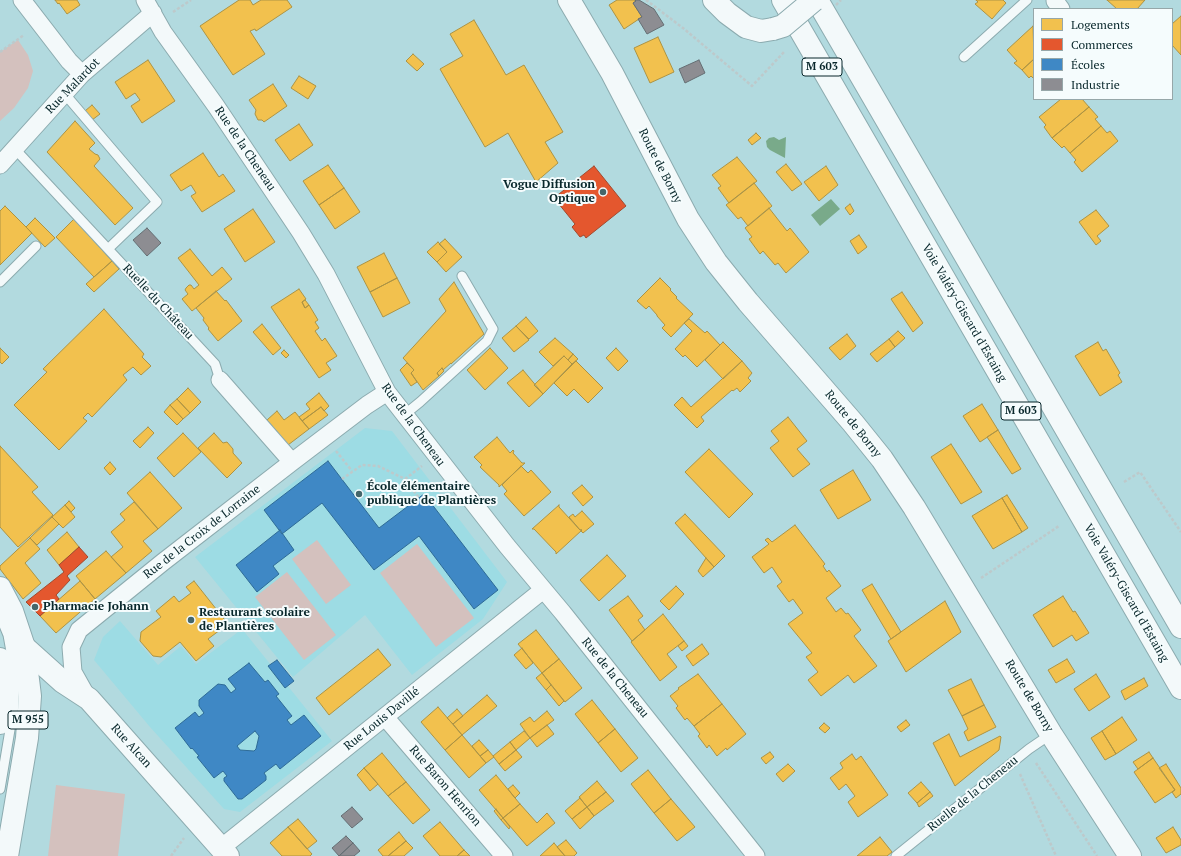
<!DOCTYPE html>
<meta charset="utf-8">
<style>
body{margin:0}
#map{position:relative;width:1181px;height:856px;overflow:hidden;background:#b2dadf;font-family:"PT Serif",serif}
canvas{display:block}
.legend{position:absolute;left:1033px;top:8px;width:140px;height:92px;box-sizing:border-box;background:#f5fcfd;border:1px solid #96a7a9;margin:0;padding:5px 7px;list-style:none;font-size:12px;color:#08272b}
.legend li{display:flex;align-items:center;gap:8px;height:20px}
.legend b{width:20px;border:1px solid #96a7a9}
</style>
<div id="map">
<canvas width="1181" height="856"></canvas>
<ul class="legend">
<li><b style="height:11px;background:#f2c14e"></b>Logements</li>
<li><b style="height:11px;background:#e4572e"></b>Commerces</li>
<li><b style="height:11px;background:#3f88c5"></b>Écoles</li>
<li><b style="height:11px;background:#8d8d92"></b>Industrie</li>
</ul>
</div>
<script>
const context = document.querySelector('canvas').getContext('2d');
context.lineJoin = 'round';
function fill(path, color) { context.fillStyle = color; context.fill(path, 'evenodd'); }
const toPath = rows => new Path2D(rows.map(r => 'M' + r).join(''));
function strokePath(path, color, width, dash) { context.strokeStyle = color; context.lineWidth = width; context.lineCap = dash ? 'butt' : 'round'; context.setLineDash(dash || []); context.stroke(path); }
function drawText(font, color, halo, rows, align = 'center') {
  context.font = font + ' "PT Serif",serif'; context.lineWidth = 4; context.setLineDash([]); context.textBaseline = 'middle'; context.strokeStyle = halo; context.fillStyle = color; for (const [text, x, y, turn = 0] of rows) {
    context.save(); context.translate(x, y); context.rotate((+turn || 0) * Math.PI / 180); context.textAlign = isNaN(turn) ? turn : align; if (halo) context.strokeText(text, 0, 0); context.fillText(text, 0, 0); context.restore();
  }
}
fill(toPath([
 [365,428,392,431,507,582,483,619,412,675,365,615,293,677,195,557],
 [120,621,158,665,181,646,196,664,242,629,332,741,240,812,224,809,150,727,94,660,103,637]
]), '#9ddce4');
fill(toPath([
 [18,40,28,55,33,71,28,88,14,108,0,121,0,52],
 [317,540,351,585,326,604,292,559],
 [417,544,474,618,436,647,380,573],
 [287,572,336,635,304,660,255,597],
 [56,785,125,794,118,856,48,856]
]), '#d4c1be');
fill(toPath([
 [774,137,779,140,786,137,785,158,770,150,767,147,766,141,769,138],
 [831,199,840,209,820,226,811,215]
]), '#79aa8a');
const homes = toPath([
 [55,0,77,0,80,5,67,14,59,3,58,4,55,0],
 [239,0,250,0,253,5,261,0,287,0,292,7,256,31,255,29,250,31,265,54,233,75,200,26,239,0],
 [617,0,635,0,636,1,633,3,642,17,624,29,609,5,617,0],
 [976,0,1003,0,1006,3,992,19,975,4,978,2,976,0],
 [1107,0,1145,0,1137,9,1117,9,1107,0],
 [1181,16,1181,55,1172,45,1172,24,1181,16],
 [474,20,506,75,524,65,563,132,545,142,558,163,536,182,508,133,485,147,440,69,463,56,450,34,474,20],
 [1033,26,1034,59,1022,70,1014,63,1017,61,1007,50,1033,26],
 [658,37,674,72,650,83,634,48,658,37],
 [413,54,424,64,417,71,406,61,413,54],
 [1034,59,1034,79,1031,76,1029,78,1022,70,1034,59],
 [148,60,175,101,142,123,131,106,140,100,135,93,126,99,115,82,148,60],
 [299,76,316,86,308,99,291,88,299,76],
 [273,84,287,106,264,122,262,120,258,120,255,114,256,110,249,100,273,84],
 [1061,99,1082,99,1089,107,1052,138,1044,127,1046,125,1039,117,1061,99],
 [92,105,100,114,92,120,85,111,92,105],
 [1089,107,1098,117,1095,119,1101,126,1070,153,1064,146,1062,148,1052,138,1089,107],
 [75,121,95,143,89,149,95,154,98,155,100,159,94,166,133,208,115,225,47,152,75,121],
 [299,124,313,145,290,161,275,140,299,124],
 [1101,126,1107,133,1110,131,1118,141,1082,172,1074,162,1076,160,1070,153,1101,126],
 [756,133,761,138,752,145,748,140,756,133],
 [203,153,219,177,223,174,235,191,202,212,191,196,196,193,191,185,181,191,170,175,203,153],
 [737,157,757,181,729,203,718,188,721,186,712,175,737,157],
 [786,164,802,184,792,191,776,172,786,164],
 [328,165,344,188,319,205,303,181,328,165],
 [826,166,838,185,819,201,804,182,826,166],
 [754,183,772,206,748,226,741,217,738,219,726,205,754,183],
 [344,188,360,212,335,229,319,205,344,188],
 [850,204,854,211,850,215,845,208,850,204],
 [5,206,32,233,0,265,0,211,5,206],
 [769,208,787,231,790,228,809,252,786,273,778,263,775,265,763,251,760,254,749,239,752,237,745,228,769,208],
 [253,209,275,242,245,262,224,229,253,209],
 [1096,210,1109,226,1097,236,1101,241,1096,245,1079,222,1096,210],
 [35,218,55,238,45,247,26,227,35,218],
 [74,219,112,261,94,277,56,237,74,219],
 [859,235,867,247,858,254,850,241,859,235],
 [445,239,462,257,446,272,437,262,447,252,439,244,445,239],
 [438,242,447,252,437,262,427,252,438,242],
 [190,249,212,276,222,267,232,279,192,311,182,299,188,294,185,290,186,288,189,285,191,285,194,289,199,285,178,258,190,249],
 [384,253,397,278,370,292,357,267,384,253],
 [112,261,119,269,94,292,86,284,112,261],
 [397,278,410,303,383,317,370,292,397,278],
 [660,278,671,289,670,290,677,297,676,298,693,314,671,337,662,328,665,325,657,316,657,315,649,306,646,309,637,301,660,278],
 [454,282,484,334,451,364,451,363,443,370,442,368,437,373,439,376,423,390,411,373,414,370,403,358,446,311,439,299,454,282],
 [299,289,306,299,302,302,305,308,309,305,318,320,315,322,319,328,315,331,322,341,325,338,337,356,326,363,331,370,319,378,271,307,299,289],
 [216,291,225,301,226,300,242,321,218,341,208,329,209,328,203,320,204,318,196,308,216,291],
 [902,292,923,323,913,332,891,299,902,292],
 [305,300,309,305,305,308,302,302,305,300],
 [104,309,144,354,142,357,151,366,141,375,133,367,123,375,127,380,92,417,88,413,83,418,87,421,59,450,14,405,47,372,43,369,104,309],
 [526,317,538,331,529,339,516,326,526,317],
 [689,319,705,333,707,331,720,345,697,367,685,355,683,357,675,349,692,331,684,323,689,319],
 [262,324,281,348,273,355,253,332,262,324],
 [516,326,529,340,514,352,502,338,516,326],
 [898,331,905,338,895,347,889,339,898,331],
 [847,334,856,346,840,360,829,348,847,334],
 [555,338,573,354,568,360,564,356,553,366,539,352,555,338],
 [889,339,895,347,877,362,870,354,889,339],
 [723,342,742,361,723,379,705,360,723,342],
 [1098,342,1103,351,1106,349,1120,373,1118,375,1122,382,1100,396,1075,356,1098,342],
 [0,348,9,357,2,364,0,362,0,348],
 [490,348,508,368,485,390,467,370,490,348],
 [616,348,628,361,618,371,606,358,616,348],
 [284,350,289,355,286,358,281,353,284,350],
 [573,354,578,359,572,364,568,360,573,354],
 [564,356,572,364,543,394,534,385,564,356],
 [576,361,603,388,588,403,574,389,567,396,554,383,576,361],
 [742,361,752,373,748,378,751,381,740,392,737,388,733,391,732,390,701,417,704,421,697,428,674,405,682,397,691,407,742,361],
 [407,363,414,370,411,373,417,382,411,386,400,370,407,363],
 [442,368,444,371,439,376,437,373,442,368],
 [523,370,543,394,529,407,507,383,523,370],
 [188,388,201,402,190,413,177,399,188,388],
 [319,393,329,406,324,411,321,407,302,421,299,417,310,409,306,404,319,393],
 [177,399,190,413,183,419,170,405,177,399],
 [982,404,998,430,980,442,963,416,982,404],
 [170,405,183,419,177,425,164,412,170,405],
 [321,407,328,415,309,429,302,421,321,407],
 [277,411,284,420,295,412,309,429,288,445,267,420,277,411],
 [788,417,807,441,797,449,810,464,793,477,770,448,779,441,771,431,788,417],
 [148,427,154,433,140,448,133,441,148,427],
 [998,430,1021,469,1012,474,987,437,998,430],
 [183,433,201,452,174,477,157,458,183,433],
 [214,433,223,443,227,442,233,449,233,453,242,463,227,478,198,448,214,433],
 [497,437,510,453,513,450,514,451,513,453,522,463,525,463,499,487,499,485,480,467,482,465,474,457,497,437],
 [951,444,982,492,961,504,931,457,951,444],
 [0,446,38,487,32,492,53,515,18,547,0,527,0,446],
 [709,449,753,494,729,518,685,472,709,449],
 [110,462,116,469,110,475,104,468,110,462],
 [521,466,528,473,531,470,551,492,524,516,504,494,507,491,502,485,521,466],
 [853,470,871,500,838,519,820,490,853,470],
 [150,472,182,508,158,529,127,493,150,472],
 [582,485,593,497,583,506,572,493,582,485],
 [1007,495,1028,528,1022,532,1002,498,1007,495],
 [1002,498,1022,532,993,549,972,516,1002,498],
 [69,501,75,508,71,512,65,505,69,501],
 [134,502,158,529,143,541,152,551,126,573,111,557,123,547,111,532,125,520,120,514,134,502],
 [65,505,75,517,63,528,52,517,65,505],
 [559,505,559,507,580,530,582,530,556,554,556,552,534,529,532,529,559,505],
 [582,511,594,524,583,533,581,531,582,530,580,530,569,517,573,514,575,517,582,511],
 [685,514,725,556,714,567,675,523,685,514],
 [52,517,59,524,37,545,30,538,52,517],
 [795,525,825,564,823,566,827,572,829,570,841,586,826,598,836,612,841,608,846,614,848,613,861,630,854,636,877,666,854,683,848,675,821,696,808,680,818,672,806,657,812,653,788,624,803,613,793,599,789,602,777,586,782,582,772,567,764,573,752,557,769,544,765,540,768,538,772,542,795,525],
 [67,532,79,547,59,565,47,550,67,532],
 [30,538,40,549,25,563,41,583,23,599,0,569,0,566,30,538],
 [106,551,126,573,95,599,76,576,106,551],
 [607,555,626,576,599,601,580,580,607,555],
 [706,558,714,567,703,577,698,571,706,558],
 [80,581,95,599,56,633,40,616,80,581],
 [194,581,228,624,208,639,214,646,196,661,180,642,161,657,153,656,140,641,141,632,161,617,156,611,174,596,179,602,191,593,186,587,194,581],
 [872,584,901,632,891,639,862,590,872,584],
 [676,586,684,594,669,610,660,601,676,586],
 [628,596,643,616,638,620,645,630,632,641,609,610,628,596],
 [1063,596,1073,612,1075,611,1089,633,1076,641,1072,635,1053,647,1033,615,1063,596],
 [945,601,961,632,906,672,888,641,945,601],
 [663,614,684,641,667,654,677,667,660,681,631,642,663,614],
 [536,630,559,659,542,673,518,644,536,630],
 [684,641,688,646,682,651,678,646,684,641],
 [702,644,709,654,693,666,686,656,702,644],
 [522,648,533,663,526,669,514,655,522,648],
 [378,649,391,665,329,715,316,698,378,649],
 [559,659,582,688,565,702,542,673,559,659],
 [1067,659,1075,672,1056,683,1048,670,1067,659],
 [542,673,551,685,546,690,536,678,542,673],
 [698,674,722,704,694,726,687,718,685,720,676,708,678,706,670,696,679,689,678,688,698,674],
 [1096,674,1110,697,1089,711,1074,689,1096,674],
 [1144,678,1148,686,1125,700,1121,691,1144,678],
 [971,679,984,705,962,716,948,690,971,679],
 [551,685,564,701,559,706,546,690,551,685],
 [487,695,497,706,462,735,453,724,487,695],
 [592,700,615,729,598,743,575,714,592,700],
 [722,704,746,734,727,750,726,748,717,756,709,745,707,748,698,736,700,734,694,726,722,704],
 [984,705,996,727,968,741,964,732,968,729,962,716,984,705],
 [438,707,462,735,445,750,421,722,438,707],
 [457,709,463,716,453,724,447,718,457,709],
 [547,711,554,720,530,738,520,724,530,717,534,722,547,711],
 [1122,717,1137,740,1116,754,1102,731,1122,717],
 [906,720,910,725,901,732,897,727,906,720],
 [824,723,830,728,825,733,819,728,824,723],
 [547,725,554,734,537,747,530,738,547,725],
 [615,729,638,758,621,772,598,743,615,729],
 [524,731,530,738,516,750,510,742,524,731],
 [1102,731,1116,754,1105,760,1091,738,1102,731],
 [949,734,960,757,1000,736,1001,737,999,750,955,786,933,743,949,734],
 [462,735,486,763,469,778,445,750,462,735],
 [479,740,488,750,480,756,472,746,479,740],
 [510,742,516,750,499,764,493,756,510,742],
 [488,750,494,757,486,763,480,756,488,750],
 [516,750,522,757,505,771,499,764,516,750],
 [770,752,774,757,766,764,761,758,770,752],
 [1149,752,1153,758,1138,769,1133,762,1149,752],
 [382,753,406,782,388,796,364,768,382,753],
 [852,754,856,760,861,756,888,795,858,817,848,802,855,796,846,784,839,790,830,778,843,768,840,763,852,754],
 [1153,758,1175,790,1155,803,1134,772,1153,758],
 [788,764,795,771,783,782,776,774,788,764],
 [1166,764,1181,788,1181,794,1176,798,1172,792,1175,790,1159,768,1166,764],
 [364,768,378,784,370,791,357,775,364,768],
 [648,770,671,799,654,813,631,784,648,770],
 [496,775,520,804,503,818,479,790,496,775],
 [597,781,606,792,587,807,579,797,597,781],
 [406,782,430,810,413,824,388,796,406,782],
 [921,782,930,792,917,803,908,793,921,782],
 [513,785,520,793,515,798,508,789,513,785],
 [606,792,614,801,594,816,587,807,606,792],
 [930,792,933,796,919,807,917,803,930,792],
 [580,798,587,807,572,819,565,811,580,798],
 [671,799,695,827,677,841,654,813,671,799],
 [520,804,537,823,547,813,555,823,527,846,503,818,520,804],
 [587,807,594,816,580,829,572,819,587,807],
 [496,809,503,818,501,820,494,811,496,809],
 [503,818,510,827,509,829,501,820,503,818],
 [298,819,317,841,307,849,288,827,298,819],
 [440,822,464,850,457,856,440,856,423,836,440,822],
 [288,827,312,854,310,856,282,856,270,843,288,827],
 [1173,827,1181,840,1181,845,1166,853,1156,838,1173,827],
 [399,832,406,841,388,856,383,856,378,850,399,832],
 [880,837,892,852,887,856,857,856,880,837],
 [566,840,577,853,574,856,565,856,557,847,566,840],
 [406,841,413,848,404,856,388,856,406,841],
 [554,843,565,856,540,856,554,843],
 [464,850,470,856,457,856,464,850]
]);
fill(homes, '#f2c14e');
strokePath(homes, '#ac9344', 1);
const shops = toPath([
 [594,166,626,206,586,238,584,235,580,237,572,227,575,224,554,198,594,166],
 [79,547,88,557,67,576,70,580,56,595,59,599,40,616,26,602,64,572,59,565,79,547]
]);
fill(shops, '#e4572e');
strokePath(shops, '#a2492d', 1);
const schools = toPath([
 [328,461,379,528,424,494,498,590,474,609,419,536,374,570,322,503,282,534,264,510,328,461],
 [280,530,294,550,273,566,279,574,257,592,236,565,280,530],
 [277,660,294,681,285,688,268,666,277,660],
 [249,663,265,682,268,680,279,694,276,696,292,716,287,720,291,725,304,715,321,736,280,769,276,764,264,773,266,776,266,780,242,799,238,799,224,781,224,778,227,776,223,771,214,778,197,757,199,756,192,748,191,749,175,728,195,712,199,717,204,713,199,706,199,700,218,684,225,685,231,693,236,689,228,679,249,663],
 [255,731,259,736,256,749,254,751,240,750,237,746,255,731]
]);
fill(schools, '#3f88c5');
strokePath(schools, '#2e6b97', 1);
const industry = toPath([
 [635,0,639,0,654,9,664,25,647,34,638,19,642,17,633,3,636,1,635,0],
 [699,60,705,73,685,83,679,69,699,60],
 [147,228,161,243,147,256,133,240,147,228],
 [352,807,363,819,352,828,341,816,352,807],
 [346,836,353,843,339,856,332,848,346,836],
 [353,843,360,851,354,856,339,856,353,843]
]);
fill(industry, '#8d8d92');
strokePath(industry, '#656e73', 1);
const lane = toPath([
 [964,57,1027,0],
 [64,93,157,202,108,249],
 [15,149,215,364,220,380],
 [0,282,36,246],
 [404,415,420,402,487,341,493,329,462,276],
 [0,616,8,635,15,674,14,706,0,789],
 [896,856,1029,749,1051,734]
]);
const street = toPath([
 [22,0,69,61,82,74],
 [145,0,163,32,216,106,301,233,326,274,387,392,507,546,563,613,756,856],
 [1056,0,1055,1,1061,9],
 [0,165,82,74,153,13],
 [220,380,292,462],
 [87,697,73,672,71,647,79,630,163,562,292,462,367,405,387,392],
 [385,717,504,856],
 [221,848,543,590]
]);
const secondary = toPath([
 [569,0,612,73,688,219,716,262,748,302,853,423,882,459,914,507,1051,734,1130,856],
 [24,647,63,682,89,699,228,856]
]);
const primary = toPath([
 [0,588,12,611,24,647,30,696,27,738,7,856],
 [0,659,3,672,4,695,0,723]
]);
const highway = toPath([
 [714,0,727,13,746,27,761,31,773,29],
 [783,0,1181,688],
 [817,0,1181,627]
]);
strokePath(lane, '#8cabaf', 11);
strokePath(street, '#8cabaf', 19);
strokePath(secondary, '#8cabaf', 24);
strokePath(primary, '#8cabaf', 24);
strokePath(highway, '#8cabaf', 24);
strokePath(toPath([
 [646,0,683,28,752,86,785,51],
 [173,12,191,0],
 [0,52,24,35],
 [336,451,352,471],
 [342,479,362,465,378,466,405,479,419,498],
 [405,479,422,466],
 [1124,482,1140,472,1181,532],
 [981,578,1059,526],
 [1036,763,1097,856],
 [1020,774,1056,856],
 [171,856,184,838]
]), '#bdc9cb', 2.5, [3, 2]);
strokePath(lane, '#f3f9fa', 9);
strokePath(street, '#f3f9fa', 17);
strokePath(secondary, '#f3f9fa', 22);
strokePath(primary, '#f3f9fa', 22);
strokePath(highway, '#f3f9fa', 22);
const highwayBridge = toPath([
 [773,29,783,26,814,0]
]);
strokePath(highwayBridge, '#8cabaf', 24, []);
strokePath(toPath([
 [836,5,841,0]
]), '#bdc9cb', 2.5, [3, 2]);
strokePath(highwayBridge, '#f3f9fa', 22);
for (const [x, y, r, color] of [
 [603,192,4,"#44666a"],
 [359,494,4,"#44666a"],
 [35,607,4,"#44666a"],
 [191,620,4,"#44666a"]
]) { const dot = new Path2D(); dot.arc(x, y, r, 0, 2 * Math.PI); context.fillStyle = color; context.fill(dot); strokePath(dot, '#f5fcfd', 1.5); }
for (const [x, y, w] of [
 [822,67,40],
 [1021,411,40],
 [28,720,40]
]) { const box = new Path2D(); box.roundRect(x - w / 2, y - 9, w, 18, 3); context.fillStyle = '#f5fcfd'; context.fill(box); strokePath(box, '#08272b', 1); }
drawText('bold 11px', '#08272b', null, [
 ["M 603",822,67],
 ["M 603",1021,411],
 ["M 955",28,720]
]);
drawText('12px', '#08272b', '#f5fcfd', [
 ["Rue Malardot",73,86,-46],
 ["Rue de la Cheneau",245,149,56],
 ["Route de Borny",660,166,63],
 ["Ruelle du Château",158,302,47],
 ["Voie Valéry-Giscard d'Estaing",964,313,60],
 ["Route de Borny",853,424,51],
 ["Rue de la Cheneau",413,425,54],
 ["Rue de la Croix de Lorraine",202,532,-38],
 ["Voie Valéry-Giscard d'Estaing",1126,593,60],
 ["Rue de la Cheneau",615,678,51],
 ["Route de Borny",1029,696,59],
 ["Rue Louis Davillé",382,719,-39],
 ["Rue Alcan",131,746,48],
 ["Rue Baron Henrion",445,786,49],
 ["Ruelle de la Cheneau",973,794,-39]
]);
drawText('bold 12px', '#08272b', '#f5fcfd', [
 ["Vogue Diffusion",595,185,"right"],
 ["Optique",595,199,"right"],
 ["École élémentaire",367,487],
 ["publique de Plantières",367,501],
 ["Pharmacie Johann",43,607],
 ["Restaurant scolaire",199,613],
 ["de Plantières",199,627]
], 'left');
</script>
